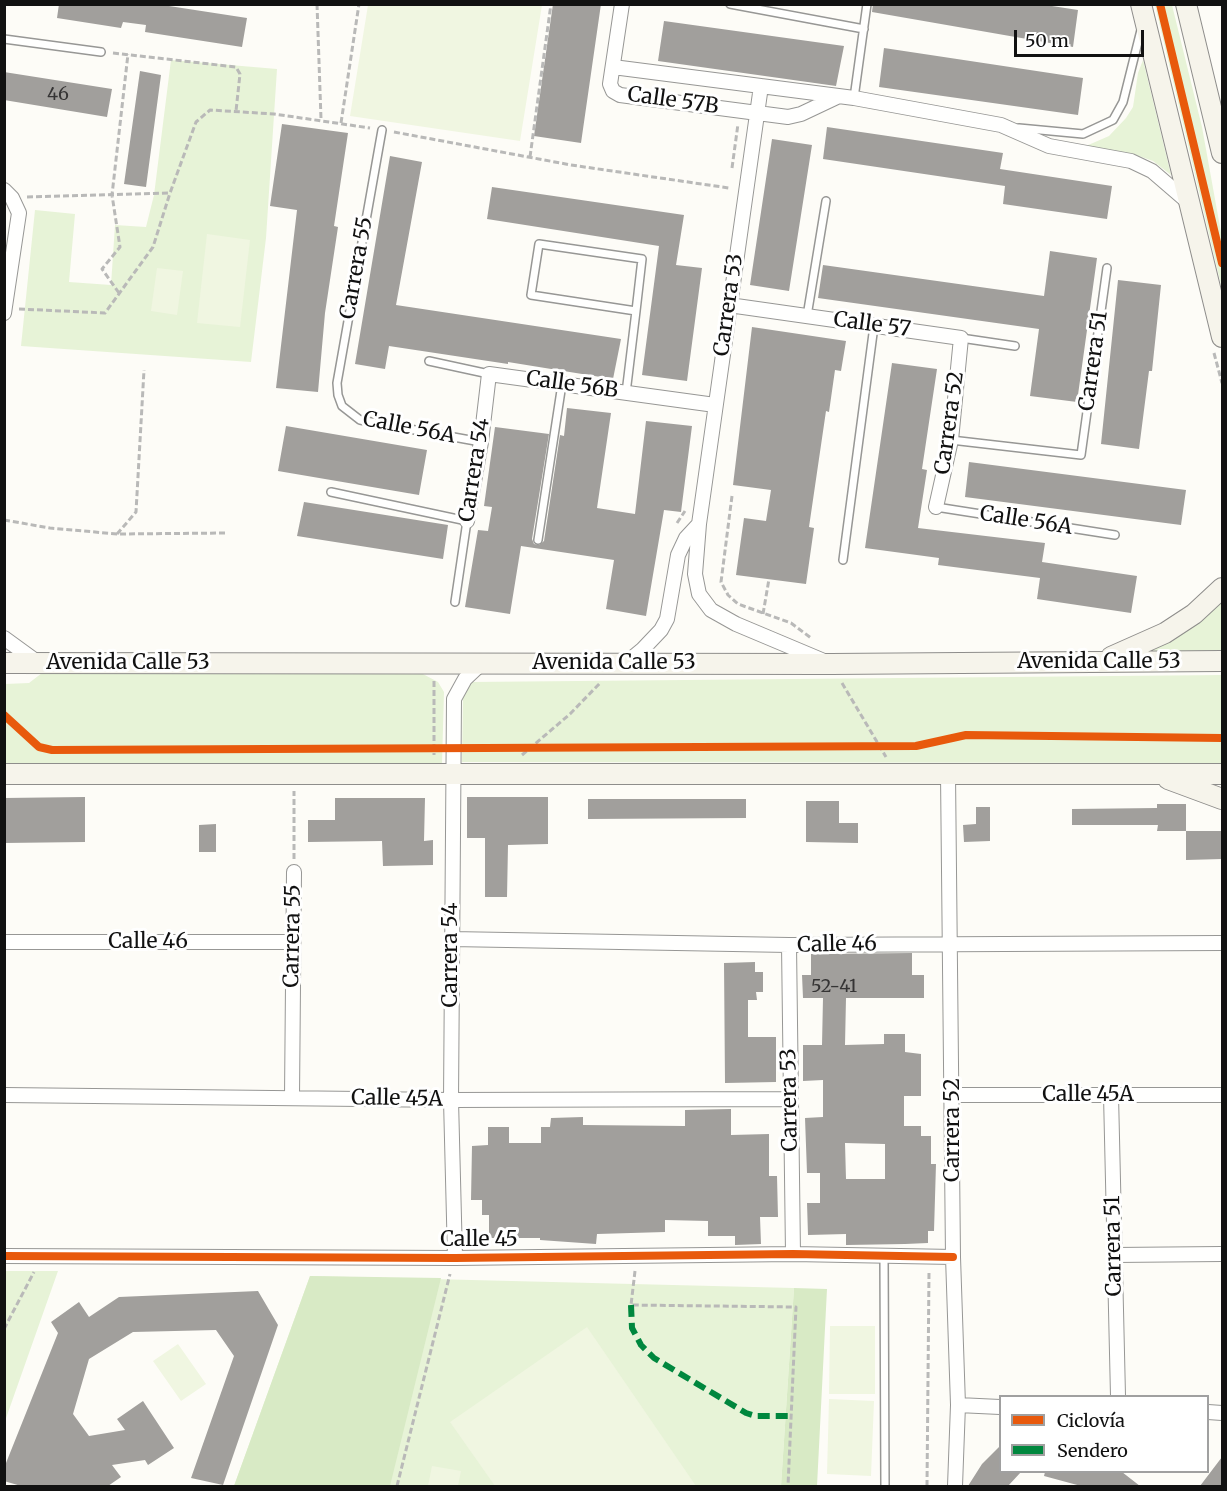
<!DOCTYPE html>
<meta charset="utf-8">
<style>
body{margin:0}
#map{position:relative;width:1227px;height:1491px;overflow:hidden;background:#fdfcf7;font-family:Merriweather,serif}
canvas{display:block}
.frame{position:absolute;inset:0;border:6px solid #111;pointer-events:none}
.legend{position:absolute;left:999px;top:1395px;width:210px;height:78px;box-sizing:border-box;background:#fff;border:2px solid #a0a0a0;margin:0;padding:8px 10px;list-style:none;font-size:18px;color:#111}
.legend li{display:flex;align-items:center;gap:12px;height:30px}
.legend b{width:30px;border:2px solid #a0a0a0}
.scale{position:absolute;left:1014px;top:30px;width:130px;height:27px;box-sizing:border-box;border:3px solid #111;border-top:0;padding-left:8px;font-size:18px;line-height:21px;white-space:nowrap;color:#111;-webkit-text-stroke:4px #fff;paint-order:stroke}
</style>
<div id="map">
<canvas width="1227" height="1491"></canvas>
<div class="frame"></div>
<ul class="legend">
<li><b style="height:8px;background:#e8590c"></b>Ciclovía</li>
<li><b style="height:8px;background:#00873e"></b>Sendero</li>
</ul>
<div class="scale">50 m</div>
</div>
<script>
const context = document.querySelector('canvas').getContext('2d');
context.lineJoin = 'round';
function fill(path, color) { context.fillStyle = color; context.fill(path, 'evenodd'); }
const toPath = rows => new Path2D(rows.map(r => 'M' + r).join(''));
function strokePath(path, color, width, dash) { context.strokeStyle = color; context.lineWidth = width; context.lineCap = dash ? 'butt' : 'round'; context.setLineDash(dash || []); context.stroke(path); }
function drawText(font, color, halo, rows, align = 'center') {
  context.font = font + ' Merriweather,serif'; context.lineWidth = 6; context.setLineDash([]); context.textBaseline = 'middle'; context.strokeStyle = halo; context.fillStyle = color; for (const [text, x, y, turn = 0] of rows) {
    context.save(); context.translate(x, y); context.rotate((+turn || 0) * Math.PI / 180); context.textAlign = isNaN(turn) ? turn : align; if (halo) context.strokeText(text, 0, 0); context.fillText(text, 0, 0); context.restore();
  }
}
fill(toPath([
 [1155,5,1172,5,1202,127,1222,238,1222,289],
 [171,60,277,69,266,238,251,362,21,346,35,210,75,214,69,282,111,285,115,225,146,227,154,195],
 [1143,60,1171,175,1153,161,1139,156,1086,146,1109,136,1126,118,1133,107,1138,73],
 [1222,596,1222,653,1135,655],
 [42,673,421,673,438,682,444,692,442,764,5,764,5,684,29,683],
 [1222,675,1222,763,462,762,463,696,471,682],
 [5,1271,58,1271,5,1421,4,1271],
 [310,1276,794,1288,781,1486,234,1486]
]), '#e7f3d7');
fill(toPath([
 [310,1276,441,1278,390,1486,234,1486],
 [794,1288,827,1289,817,1486,781,1486]
]), '#d8eac5');
fill(toPath([
 [368,5,542,5,520,141,350,116],
 [207,234,250,240,240,327,197,323],
 [157,268,183,271,177,315,151,311],
 [830,1326,875,1326,875,1394,829,1394],
 [587,1327,696,1486,495,1486,450,1422],
 [178,1344,206,1384,181,1401,153,1361],
 [829,1399,874,1401,871,1476,827,1474],
 [432,1466,461,1471,458,1486,428,1486]
]), '#f0f6e1');
fill(toPath([
 [59,4,156,4,247,18,242,47,145,32,146,25,123,22,121,28,57,18],
 [553,4,601,4,581,143,534,136],
 [873,4,1039,4,1078,10,1073,47,872,12],
 [664,21,844,46,836,86,658,61],
 [884,48,1083,78,1078,115,879,87],
 [140,71,161,75,146,187,124,184],
 [4,72,112,89,107,117,4,100],
 [282,124,348,133,334,226,338,227,325,313,318,392,276,388,297,210,270,206],
 [827,127,1003,153,1000,169,1112,186,1107,219,1003,204,1005,186,823,159],
 [772,139,812,145,789,291,750,285],
 [390,156,422,162,396,305,621,339,613,379,508,362,508,364,389,346,385,369,355,364],
 [492,187,684,215,676,265,702,268,687,381,642,375,659,246,487,219],
 [1050,251,1097,258,1077,402,1030,396,1039,329,818,298,823,265,1044,296],
 [1118,280,1161,285,1152,371,1149,371,1139,449,1101,444],
 [752,327,846,341,841,371,835,370,829,412,826,411,809,527,814,528,806,584,736,575,744,518,766,521,771,490,733,485],
 [892,363,937,369,922,469,927,470,918,528,1045,543,1042,562,1137,576,1131,613,1037,599,1040,578,938,565,939,558,865,548],
 [567,408,611,413,597,508,635,514,646,421,692,426,681,512,664,510,646,616,606,609,614,560,521,546,510,614,465,607,478,530,488,531,492,507,484,506,495,427,549,434,532,539,534,544,539,545,544,541,560,435,564,436],
 [286,426,427,450,419,495,278,471],
 [969,462,1186,490,1181,525,965,497],
 [304,502,448,525,443,559,297,536],
 [85,797,85,842,4,843,4,798],
 [467,797,548,797,548,844,508,845,507,897,485,897,485,838,467,838],
 [335,798,425,798,424,841,433,840,433,865,383,866,382,841,308,842,308,820,335,820],
 [588,799,746,799,746,818,588,819],
 [806,801,839,801,839,823,858,823,858,843,806,842],
 [1157,804,1186,804,1186,831,1222,831,1222,859,1186,860,1186,831,1157,831,1158,825,1072,825,1072,809,1157,808],
 [976,807,990,807,990,841,964,842,963,825,976,824],
 [216,824,216,852,199,852,199,825],
 [912,953,912,975,924,975,924,998,846,998,845,1045,884,1044,884,1034,905,1034,905,1052,921,1054,921,1096,904,1096,904,1126,921,1126,921,1136,931,1136,931,1164,936,1164,934,1231,928,1231,928,1243,905,1244,846,1245,846,1234,808,1235,807,1203,820,1203,820,1173,807,1173,805,1118,823,1117,823,1080,803,1081,803,1045,822,1045,823,998,803,998,802,975,811,975,811,954],
 [845,1143,885,1144,885,1179,846,1179],
 [755,962,755,972,763,972,763,992,756,992,757,1000,748,1000,748,1037,776,1037,776,1082,725,1083,724,963],
 [731,1109,731,1135,769,1134,769,1176,777,1176,778,1217,760,1217,761,1244,735,1245,735,1236,708,1236,708,1221,665,1220,665,1232,597,1234,596,1244,540,1240,540,1238,489,1238,489,1215,482,1215,482,1200,471,1200,472,1146,488,1145,488,1127,509,1127,509,1143,541,1143,541,1127,550,1127,551,1118,583,1117,583,1125,685,1126,685,1110],
 [258,1291,278,1325,223,1485,191,1478,234,1356,216,1330,133,1332,89,1359,73,1414,89,1436,125,1430,117,1419,143,1401,174,1448,148,1465,145,1460,112,1465,121,1477,108,1486,21,1486,4,1481,4,1468,58,1333,51,1322,79,1302,89,1317,119,1297],
 [1000,1446,1000,1472,1021,1472,1008,1486,968,1486,982,1464],
 [1222,1457,1222,1486,1200,1486],
 [1045,1472,1122,1472,1140,1486,1081,1486,1044,1476]
]), '#a19f9c');
const service = toPath([
 [730,4,864,29],
 [4,39,101,52],
 [854,98,867,4],
 [1019,128,1083,134,1113,120,1123,102,1141,30],
 [382,130,337,383,338,395,342,406,360,420,481,442],
 [807,316,826,201],
 [961,338,1015,346],
 [429,361,489,374],
 [626,393,636,311,642,259,539,244,531,295,636,311],
 [951,440,1081,455,1107,268],
 [331,492,467,521,455,602],
 [936,507,1115,535],
 [538,540,562,384],
 [843,560,874,326],
 [884,1256,885,1486]
]);
const minor = toPath([
 [622,4,610,84,613,91,620,95,788,117,801,114,837,97],
 [613,67,854,98,1001,125,1049,146,1131,161,1152,171,1188,202],
 [761,86,699,524,695,574,699,594,711,610,736,624,824,661],
 [4,190,12,198,19,213,4,313],
 [729,305,961,338,951,440,936,507],
 [467,521,481,442,489,374,715,405],
 [4,638,37,662],
 [625,664,642,650,661,630,667,619,678,555,686,538,699,524],
 [948,774,953,1257,958,1405,955,1486],
 [451,939,789,945,1222,943],
 [4,942,292,942],
 [789,945,793,1254],
 [4,1095,451,1100,790,1099],
 [953,1095,1222,1095],
 [1111,1095,1118,1396],
 [292,1097,294,872],
 [1115,1255,1222,1254],
 [4,1256,455,1258,793,1254,953,1257],
 [455,1258,451,1100,454,699,465,679,482,663],
 [958,1405,1000,1407],
 [1208,1412,1222,1413]
]);
const secondary = toPath([
 [1141,4,1222,337],
 [1186,4,1222,153],
 [1111,657,1165,633,1194,614,1222,588],
 [4,663,831,664,1222,661],
 [4,774,1222,774],
 [1168,779,1222,799]
]);
strokePath(service, '#979795', 10);
strokePath(minor, '#979795', 16);
strokePath(secondary, '#8e8d8b', 22);
strokePath(toPath([
 [317,4,321,119],
 [113,53,236,67,240,74,236,111],
 [341,123,359,4],
 [394,132,571,165,729,188],
 [530,157,551,4],
 [732,168,738,124],
 [27,197,170,193,196,122,210,110,274,114,370,128],
 [119,293,102,269,120,247,112,195,128,54],
 [19,309,105,313,153,247,170,193],
 [1214,353,1222,383],
 [732,496,721,582,728,595,738,604,791,623,811,638],
 [4,520,50,528,117,534,227,533],
 [677,523,685,511],
 [117,534,136,512,144,370],
 [763,614,769,579],
 [434,681,434,755],
 [842,683,886,757],
 [522,755,570,714,601,682],
 [294,859,294,791],
 [635,1271,631,1305,796,1307,788,1486],
 [4,1329,34,1272],
 [397,1486,450,1274],
 [927,1486,929,1272]
]), '#b9b9b8', 3, [6, 3]);
strokePath(service, '#fffffe', 7);
strokePath(minor, '#fffffe', 14);
strokePath(secondary, '#f6f4eb', 20);
strokePath(toPath([
 [631,1305,632,1328,641,1345,654,1358,746,1413,756,1416,790,1416]
]), '#00873e', 6, [12, 6]);
strokePath(toPath([
 [1160,4,1222,263],
 [4,715,39,747,52,750,916,746,966,735,1222,738],
 [4,1256,455,1258,793,1254,953,1257]
]), '#e8590c', 8);
drawText('18px', '#353434', null, [
 ["46",58,95],
 ["52-41",834,987]
]);
drawText('21px', '#111', '#fff', [
 ["Calle 57B",673,101,8],
 ["Carrera 55",357,268,-80],
 ["Carrera 53",729,305,-82],
 ["Calle 57",872,325,8],
 ["Carrera 51",1094,361,-82],
 ["Calle 56B",572,385,8],
 ["Carrera 52",950,423,-82],
 ["Calle 56A",409,428,11],
 ["Carrera 54",475,470,-81],
 ["Calle 56A",1026,521,9],
 ["Avenida Calle 53",1099,662],
 ["Avenida Calle 53",128,663],
 ["Avenida Calle 53",614,663],
 ["Carrera 55",293,936,-89],
 ["Calle 46",148,942],
 ["Calle 46",837,945,-1],
 ["Carrera 54",451,955,-90],
 ["Calle 45A",1088,1095],
 ["Calle 45A",397,1099,1],
 ["Carrera 53",790,1100,-91],
 ["Carrera 52",953,1130,-90],
 ["Calle 45",479,1240],
 ["Carrera 51",1114,1246,-91]
]);
</script>
